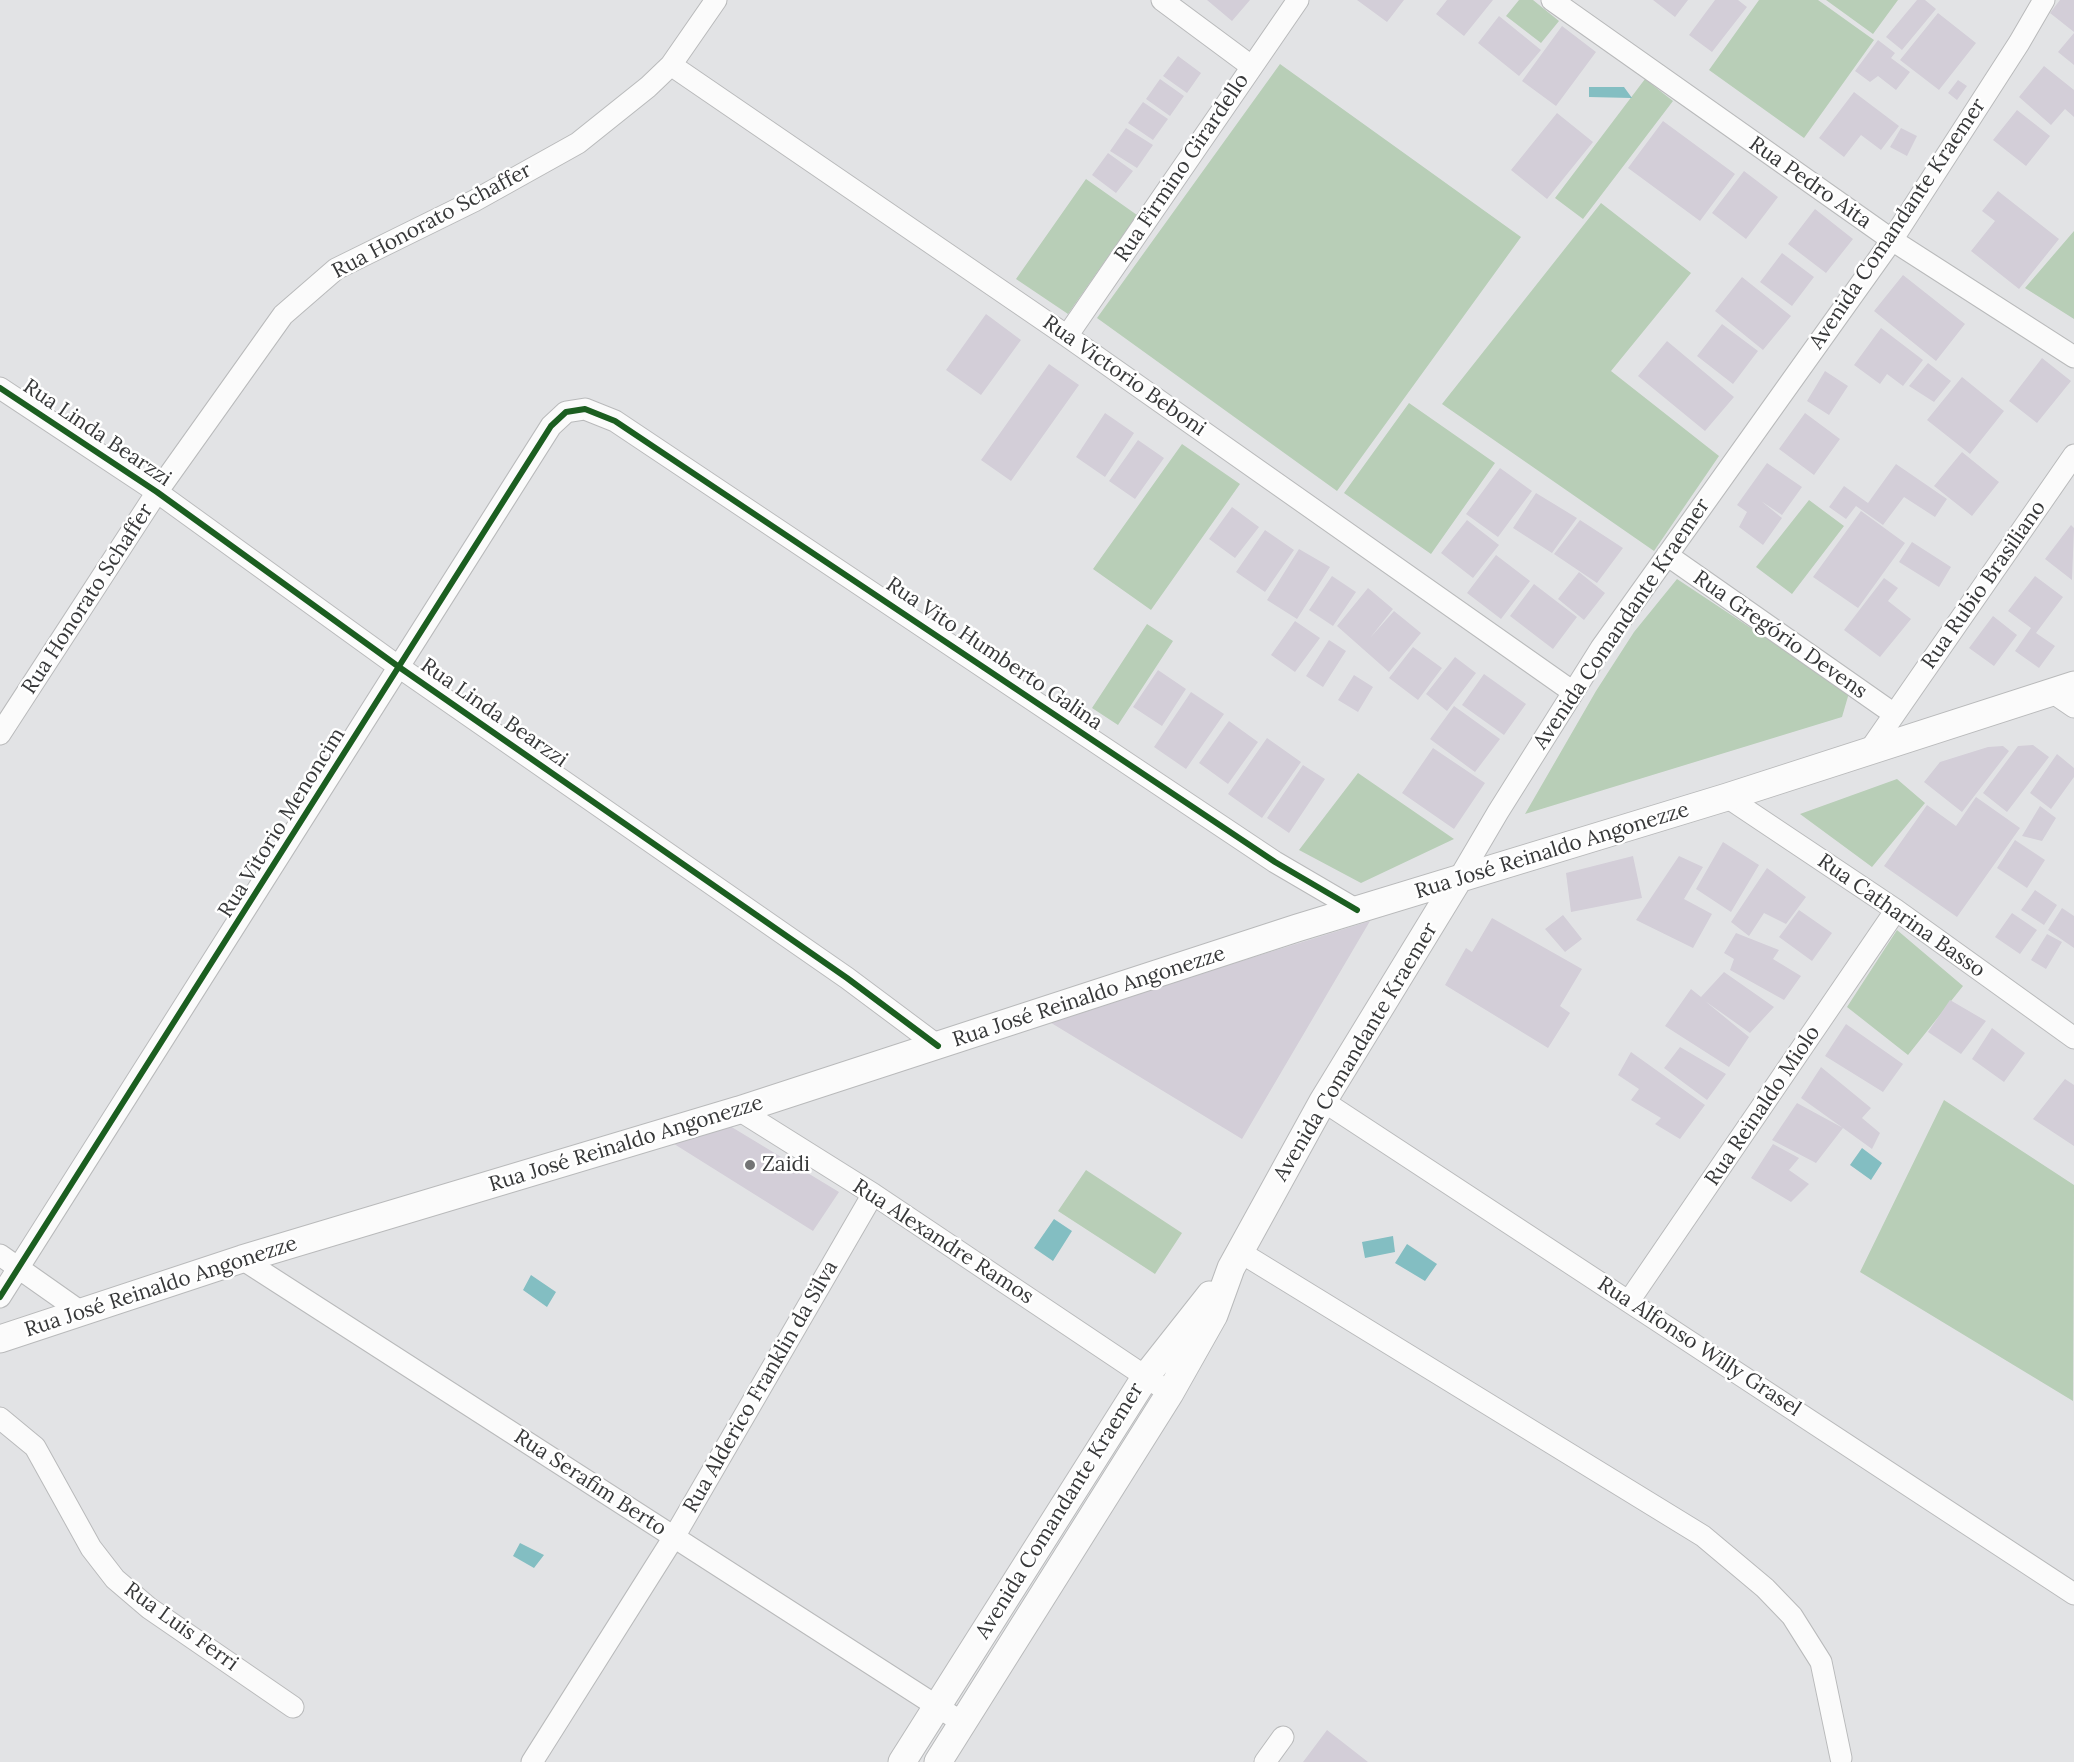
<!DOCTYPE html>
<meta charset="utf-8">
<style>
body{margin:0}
canvas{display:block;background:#e2e3e5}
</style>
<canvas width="2074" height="1762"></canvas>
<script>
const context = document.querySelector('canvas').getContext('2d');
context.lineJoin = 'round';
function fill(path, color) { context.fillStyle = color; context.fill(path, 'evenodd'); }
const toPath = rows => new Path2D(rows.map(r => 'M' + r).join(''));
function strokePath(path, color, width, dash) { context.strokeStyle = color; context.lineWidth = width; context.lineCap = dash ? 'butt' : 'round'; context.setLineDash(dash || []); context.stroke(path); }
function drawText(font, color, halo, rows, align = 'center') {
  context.font = font + ' Lora,serif'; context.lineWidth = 5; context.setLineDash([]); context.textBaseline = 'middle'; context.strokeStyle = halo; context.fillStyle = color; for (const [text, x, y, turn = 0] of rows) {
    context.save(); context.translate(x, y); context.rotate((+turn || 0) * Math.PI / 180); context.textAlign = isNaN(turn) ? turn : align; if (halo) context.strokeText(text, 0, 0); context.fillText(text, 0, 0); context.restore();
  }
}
fill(toPath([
 [1519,0,1533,0,1559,21,1541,43,1506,16],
 [1759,0,1818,0,1874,40,1804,138,1709,70],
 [1826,0,1898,0,1873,34],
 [1280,64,1521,237,1337,491,1097,318],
 [1645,79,1673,101,1583,219,1555,198],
 [1086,179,1137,215,1068,314,1016,279],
 [1601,203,1691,273,1611,371,1719,456,1654,551,1442,404],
 [2074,231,2074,319,2025,288],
 [1409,403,1495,463,1431,554,1344,493],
 [1182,444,1240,484,1151,610,1093,569],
 [1809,500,1844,526,1792,594,1756,567],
 [1677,579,1849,693,1842,717,1525,814,1596,691,1634,632],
 [1147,624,1173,641,1118,725,1092,708],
 [1358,773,1454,839,1361,883,1299,850],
 [1897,779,1925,803,1872,867,1800,814],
 [1897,930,1963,986,1908,1055,1847,1007],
 [1944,1100,2074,1185,2073,1401,1860,1272],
 [1086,1170,1182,1233,1155,1274,1058,1211]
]), '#b8ceb7');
fill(toPath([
 [1589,87,1624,87,1632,98,1589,97],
 [1862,1148,1882,1163,1871,1180,1850,1165],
 [1054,1219,1072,1231,1053,1261,1034,1248],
 [1393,1236,1395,1252,1365,1258,1362,1242],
 [1407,1244,1437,1264,1425,1281,1395,1263],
 [531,1275,556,1292,547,1307,523,1290],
 [520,1543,544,1555,534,1568,513,1556]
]), '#83bec2');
fill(toPath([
 [1207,0,1250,0,1232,21],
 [1357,0,1404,0,1387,22],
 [1447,0,1493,0,1464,36,1436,14],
 [1653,0,1688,0,1675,17],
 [1715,0,1738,0,1747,7,1712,52,1689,35],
 [1917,0,1925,0,1936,9,1902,50,1886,37],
 [2060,0,2074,0,2074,32,2050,13],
 [1938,13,1976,43,1939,90,1900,60],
 [1499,16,1541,50,1519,76,1478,43],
 [1562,26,1596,52,1556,106,1522,81],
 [2074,33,2074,65,2058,52],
 [1878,40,1895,53,1891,58,1910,72,1896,90,1878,76,1870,82,1855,71],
 [1178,56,1201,73,1187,93,1163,76],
 [2044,66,2074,90,2074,117,2065,109,2051,125,2019,97],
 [1160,79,1184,96,1170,116,1146,99],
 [1958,80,1967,86,1957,100,1948,93],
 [1854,92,1899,126,1881,150,1861,135,1844,157,1819,138],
 [1143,102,1168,119,1153,140,1128,123],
 [2017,110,2050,136,2026,166,1993,140],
 [1557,113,1593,142,1547,199,1511,170],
 [1663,121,1735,174,1700,221,1628,168],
 [1126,128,1153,145,1137,168,1110,151],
 [1901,128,1917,136,1907,156,1890,147],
 [1108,153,1133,171,1116,193,1092,175],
 [1744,171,1778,197,1746,239,1712,213],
 [1998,191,2059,239,2019,289,1971,251,1995,221,1982,211],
 [1815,209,1853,239,1826,273,1788,244],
 [1782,253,1814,277,1792,306,1760,282],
 [1903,275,1965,324,1936,361,1874,311],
 [1742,277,1791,316,1763,350,1715,311],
 [986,314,1021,340,981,395,946,370],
 [1722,324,1758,351,1733,384,1697,356],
 [1881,328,1923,360,1903,386,1887,374,1880,384,1854,365],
 [1667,341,1734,397,1705,431,1638,376],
 [2042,358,2071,381,2037,423,2009,401],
 [1928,363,1951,381,1934,402,1909,386],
 [1049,364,1079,385,1011,481,981,460],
 [1825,371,1848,386,1829,415,1807,401],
 [1962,377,2004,411,1970,454,1927,420],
 [1105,413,1134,433,1105,477,1076,457],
 [1805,413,1840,439,1814,475,1779,449],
 [1138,440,1164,458,1135,499,1109,481],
 [1962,452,1999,482,1972,516,1934,486],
 [1767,463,1802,487,1782,515,1761,501,1782,518,1763,545,1739,527,1747,512,1737,505],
 [1896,464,1947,499,1935,517,1904,497,1883,525,1856,506,1846,519,1829,507,1844,486,1868,503],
 [1500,468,1532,491,1498,537,1466,514],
 [1536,493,1577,518,1552,553,1513,528],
 [1232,507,1259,527,1235,558,1209,539],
 [1861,511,1905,543,1858,608,1813,577],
 [1467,520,1499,545,1473,578,1441,553],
 [1580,520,1623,548,1597,583,1554,554],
 [2071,525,2074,528,2072,580,2045,559],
 [1265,530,1294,550,1265,592,1236,572],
 [1912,542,1951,567,1939,587,1899,562],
 [1299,549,1330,567,1297,619,1267,600],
 [1496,555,1530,581,1501,619,1467,593],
 [1579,572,1605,593,1584,620,1558,599],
 [1332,576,1356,592,1333,626,1309,610],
 [2035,576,2063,597,2036,633,2055,646,2039,668,2015,651,2031,628,2008,611],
 [1884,578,1898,588,1888,601,1911,619,1880,657,1844,630],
 [1534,584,1577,617,1553,649,1510,616],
 [1368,588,1393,609,1370,638,1394,611,1421,633,1389,672,1337,626],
 [1993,616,2017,635,1994,666,1969,648],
 [1295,621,1320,638,1295,672,1271,655],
 [1329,640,1346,651,1323,687,1306,676],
 [1413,647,1442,668,1418,700,1389,678],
 [1455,657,1476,673,1447,711,1426,694],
 [1158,670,1186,689,1162,726,1133,707],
 [1484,674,1526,704,1504,735,1462,705],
 [1354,675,1373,687,1358,712,1338,700],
 [1191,692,1224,714,1186,769,1154,747],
 [1454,706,1500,739,1475,772,1430,739],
 [1229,721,1258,742,1228,784,1199,763],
 [1267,738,1301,762,1262,818,1228,794],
 [2033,745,2049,757,2007,812,1983,793,2018,746],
 [2003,746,2009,751,1962,812,1924,782,1940,762,1988,747],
 [1433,748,1485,783,1454,829,1402,793],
 [2057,754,2074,768,2074,777,2051,809,2030,793],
 [1303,765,1325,779,1289,833,1267,818],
 [1976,797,2020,828,1957,917,1884,866,1927,805,1956,826],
 [2040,806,2056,818,2042,841,2022,836],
 [2015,840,2045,860,2027,888,1997,868],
 [1723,842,1759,865,1731,912,1696,889],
 [1633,856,1642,898,1571,912,1566,873],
 [1679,856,1703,867,1684,899,1712,914,1693,948,1636,920],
 [1767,868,1806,897,1786,924,1764,913,1749,936,1731,922],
 [2035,890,2057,905,2044,925,2021,910],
 [2062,908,2074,916,2074,948,2048,930],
 [1799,910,1832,933,1812,961,1779,937],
 [2012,913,2037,930,2020,954,1995,937],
 [1563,915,1582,939,1565,952,1545,929],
 [1492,918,1582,969,1560,1006,1570,1013,1548,1048,1445,985,1466,948,1472,952],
 [1370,921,1242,1139,1048,1021],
 [1736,933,1779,950,1773,959,1801,976,1784,1000,1730,970,1734,959,1724,953],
 [2047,934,2062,942,2046,969,2031,960],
 [1724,972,1774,1007,1750,1033,1705,1001,1749,1037,1729,1067,1665,1026,1691,989,1701,997],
 [1950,1000,1986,1021,1961,1054,1928,1032],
 [1846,1024,1903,1064,1883,1092,1825,1056],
 [1992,1028,2025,1053,2004,1082,1972,1059],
 [1680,1047,1726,1074,1707,1100,1664,1068],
 [1631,1052,1705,1105,1680,1139,1655,1124,1661,1118,1631,1100,1639,1089,1618,1075],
 [1821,1067,1871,1108,1862,1118,1880,1133,1872,1149,1843,1128,1816,1163,1772,1140,1797,1103,1843,1128,1801,1098],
 [2065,1079,2074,1085,2074,1146,2033,1119],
 [725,1123,839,1192,813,1231,663,1137],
 [1773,1144,1799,1158,1789,1170,1809,1184,1791,1202,1751,1178],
 [1327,1730,1368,1762,1303,1762]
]), '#d3ced8');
const minor = toPath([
 [1162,0,1251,66],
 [1552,0,1892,240,2074,357],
 [671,65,1067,336,1573,692],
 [1067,336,1298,0],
 [0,388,157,492,399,667,847,978,938,1046],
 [1667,555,1894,714],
 [2052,692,2074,707],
 [0,734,157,492,283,315,336,269,474,201,578,143,648,87,671,65,716,0],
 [1869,751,2074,455],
 [1727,797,1896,910,2074,1038],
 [1458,880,1498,812,1601,648,1892,240,2019,43,2044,0],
 [1323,1101,2074,1594],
 [739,1110,873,1194,1170,1393],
 [1240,1252,1703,1536,1765,1588,1792,1616,1821,1662,1841,1758],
 [0,1255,81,1312],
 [242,1259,963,1723],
 [0,1297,551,426,566,412,585,409,615,421,1275,862,1357,910],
 [1629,1301,1896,910],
 [0,1418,35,1447,91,1548,115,1579,149,1608,293,1707],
 [532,1762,674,1537,873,1194],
 [1265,1762,1283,1737]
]);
const major = toPath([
 [0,1339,242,1259,739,1110,1297,928,1727,797,2074,685],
 [902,1762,1146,1376,1210,1295],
 [938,1762,1170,1393,1214,1315,1231,1268,1323,1101,1458,880]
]);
strokePath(minor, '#b9babb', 23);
strokePath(major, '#b9babb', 29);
strokePath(minor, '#fbfbfb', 21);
strokePath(major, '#fbfbfb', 27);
strokePath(toPath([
 [0,388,157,492,399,667,847,978,938,1046],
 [0,1297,551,426,566,412,585,409,615,421,1275,862,1357,910]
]), '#1b5e20', 6);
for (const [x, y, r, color] of [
 [750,1165,6,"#737475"]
]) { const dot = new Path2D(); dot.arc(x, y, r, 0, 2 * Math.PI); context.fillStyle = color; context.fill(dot); strokePath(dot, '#fff', 2); }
drawText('21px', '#373839', '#fff', [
 ["Rua Firmino Girardello",1182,168,-56],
 ["Rua Pedro Aita",1810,183,35],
 ["Rua Honorato Schaffer",432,221,-28],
 ["Avenida Comandante Kraemer",1898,224,-56],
 ["Rua Victorio Beboni",1124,376,35],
 ["Rua Linda Bearzzi",97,433,34],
 ["Rua Rubio Brasiliano",1984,585,-55],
 ["Rua Honorato Schaffer",88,599,-57],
 ["Avenida Comandante Kraemer",1622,624,-56],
 ["Rua Gregório Devens",1780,635,35],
 ["Rua Vito Humberto Galina",994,654,34],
 ["Rua Linda Bearzzi",494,713,35],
 ["Rua Vitorio Menoncim",282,823,-58],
 ["Rua José Reinaldo Angonezze",1552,851,-17],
 ["Rua Catharina Basso",1901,916,35],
 ["Rua José Reinaldo Angonezze",1089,997,-18],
 ["Avenida Comandante Kraemer",1356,1052,-59],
 ["Rua Reinaldo Miolo",1763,1106,-56],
 ["Rua José Reinaldo Angonezze",626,1144,-17],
 ["Rua Alexandre Ramos",943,1242,33],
 ["Rua José Reinaldo Angonezze",161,1287,-18],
 ["Rua Alfonso Willy Grasel",1699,1347,33],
 ["Rua Alderico Franklin da Silva",761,1387,-60],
 ["Rua Serafim Berto",590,1483,33],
 ["Avenida Comandante Kraemer",1060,1511,-58],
 ["Rua Luis Ferri",181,1627,36]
]);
drawText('21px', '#373839', '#fff', [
 ["Zaidi",762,1165]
], 'left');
</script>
